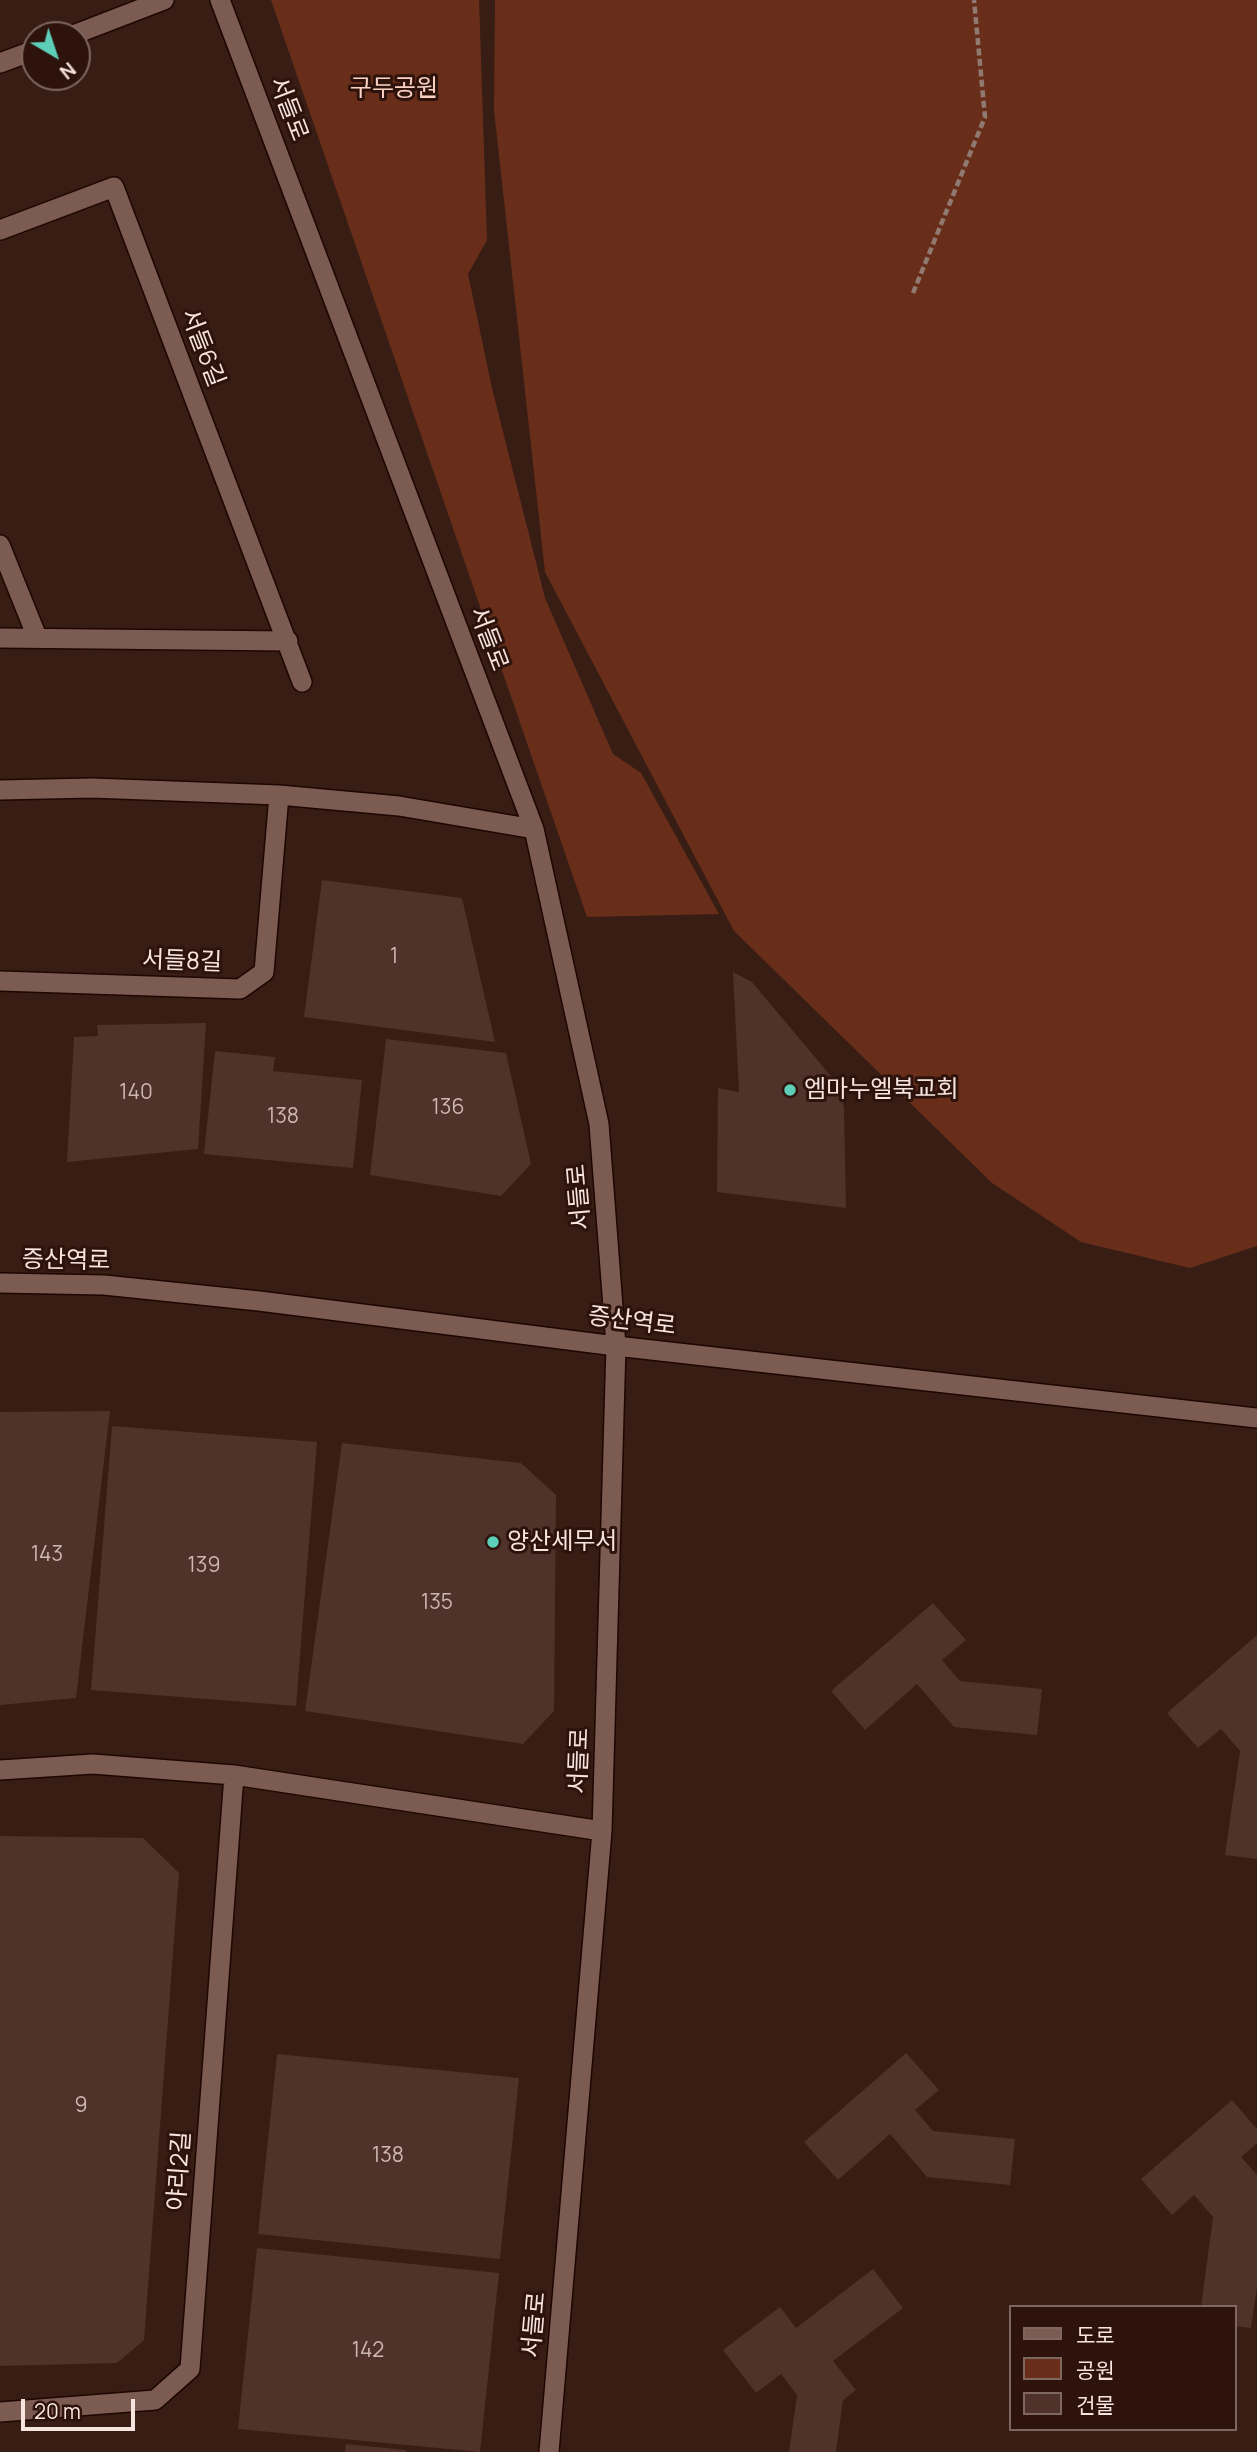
<!DOCTYPE html>
<meta charset="utf-8">
<style>
body{margin:0}
#map{position:relative;width:1257px;height:2452px;overflow:hidden;background:#381d14;font-family:Manrope,"Noto Sans KR",sans-serif}
canvas{display:block}
.legend{position:absolute;left:1009px;top:2305px;width:228px;height:126px;box-sizing:border-box;background:#2d130b;border:2px solid #7e675f;margin:0;padding:9px 12px;list-style:none;font-size:21px;color:#f7e4de}
.legend li{display:flex;align-items:center;gap:14px;height:35px}
.legend b{width:35px;border:2px solid #7e675f}
.north{position:absolute;left:21px;top:21px;width:70px;height:70px;box-sizing:border-box;background:#2d130b;border:2px solid #7e675f;border-radius:50%;rotate:141deg;font-size:19px;font-weight:700;line-height:28px;text-align:center;color:#f7e4de}
.north::after{content:'';display:block;margin:auto;width:24px;height:32px;background:#5dceb8;clip-path:polygon(50% 0,100% 100%,50% 72%,0 100%)}
.scale{position:absolute;left:21px;top:2399px;width:114px;height:32px;box-sizing:border-box;border:4px solid #f7e4de;border-top:0;padding-left:9px;font-size:21px;line-height:24px;white-space:nowrap;color:#f7e4de;-webkit-text-stroke:5px #2d130b;paint-order:stroke}
</style>
<div id="map">
<canvas width="1257" height="2452"></canvas>
<ul class="legend">
<li><b style="height:9px;background:#7c5c52"></b>도로</li>
<li><b style="height:19px;background:#682e1a"></b>공원</li>
<li><b style="height:19px;background:#4f3229"></b>건물</li>
</ul>
<div class="north">N</div>
<div class="scale">20 m</div>
</div>
<script>
const context = document.querySelector('canvas').getContext('2d');
context.lineJoin = 'round';
function fill(path, color) { context.fillStyle = color; context.fill(path, 'evenodd'); }
const toPath = rows => new Path2D(rows.map(r => 'M' + r).join(''));
function strokePath(path, color, width, dash) { context.strokeStyle = color; context.lineWidth = width; context.lineCap = dash ? 'butt' : 'round'; context.setLineDash(dash || []); context.stroke(path); }
function drawText(font, color, halo, rows, align = 'center') {
  context.font = font + ' Manrope,"Noto Sans KR",sans-serif'; context.lineWidth = 6; context.setLineDash([]); context.textBaseline = 'middle'; context.strokeStyle = halo; context.fillStyle = color; for (const [text, x, y, turn = 0] of rows) {
    context.save(); context.translate(x, y); context.rotate((+turn || 0) * Math.PI / 180); context.textAlign = isNaN(turn) ? turn : align; if (halo) context.strokeText(text, 0, 0); context.fillText(text, 0, 0); context.restore();
  }
}
fill(toPath([
 [271,0,479,0,487,240,468,274,492,388,545,598,613,754,641,773,719,914,587,917],
 [495,0,1257,0,1257,1246,1190,1268,1081,1242,992,1183,734,931,545,572,494,110]
]), '#682e1a');
fill(toPath([
 [322,880,462,898,495,1042,304,1017],
 [733,972,752,982,840,1087,844,1108,846,1208,717,1192,718,1088,739,1092],
 [206,1023,198,1149,67,1162,74,1037,98,1036,97,1025],
 [386,1039,506,1053,531,1164,501,1196,370,1175],
 [215,1051,275,1057,273,1071,362,1080,353,1168,204,1154],
 [110,1411,76,1698,0,1705,0,1412],
 [112,1426,317,1442,296,1706,91,1690],
 [342,1443,521,1463,556,1495,554,1711,523,1744,305,1711],
 [933,1603,966,1640,942,1660,960,1681,1042,1689,1037,1735,954,1727,917,1684,865,1730,831,1691],
 [1257,1635,1257,1859,1225,1855,1240,1751,1221,1729,1198,1748,1167,1713],
 [0,1836,143,1838,179,1873,144,2340,117,2363,0,2366],
 [906,2053,939,2090,915,2110,933,2131,1015,2139,1010,2185,927,2177,890,2134,838,2180,804,2142],
 [277,2054,519,2078,500,2259,258,2234],
 [1232,2100,1257,2129,1257,2143,1241,2157,1257,2175,1257,2286,1251,2328,1234,2326,1234,2307,1201,2307,1213,2217,1194,2195,1172,2215,1141,2179],
 [257,2248,499,2273,480,2452,238,2429],
 [873,2269,903,2308,833,2361,856,2390,843,2400,836,2452,789,2452,797,2395,781,2374,756,2393,723,2350,780,2307,796,2328],
 [346,2444,406,2450,406,2452,345,2452]
]), '#4f3229');
const minor = toPath([
 [220,0,534,829,599,1124,616,1346,602,1831,549,2452],
 [73,35,164,0],
 [0,63,35,50],
 [0,230,114,187,302,682],
 [0,545,37,637],
 [0,638,288,641],
 [0,790,92,788,279,795,399,806,534,829],
 [0,981,240,989,264,972,279,795],
 [0,1770,93,1764,234,1775,602,1831],
 [0,2412,155,2400,190,2369,234,1775]
]);
const tertiary = toPath([
 [0,1283,104,1285,259,1301,616,1346,1257,1418]
]);
strokePath(minor, '#1e0602', 22);
strokePath(tertiary, '#1e0602', 22);
strokePath(toPath([
 [913,293,985,117,974,0]
]), '#907971', 4.5, [7, 3.5]);
strokePath(minor, '#7c5c52', 19);
strokePath(tertiary, '#7c5c52', 19);
for (const [x, y, r, color] of [
 [790,1090,7,"#5dceb8"],
 [493,1542,7,"#5dceb8"]
]) { const dot = new Path2D(); dot.arc(x, y, r, 0, 2 * Math.PI); context.fillStyle = color; context.fill(dot); strokePath(dot, '#2d130b', 2.5); }
drawText('21px', '#cdb8b1', null, [
 ["1",394,957],
 ["140",136,1093],
 ["136",448,1108],
 ["138",283,1117],
 ["143",47,1555],
 ["139",204,1566],
 ["135",437,1603],
 ["9",81,2106],
 ["138",388,2156],
 ["142",368,2351]
]);
drawText('24px', '#fad1c3', '#2d130b', [
 ["구두공원",394,89]
]);
drawText('24px', '#f7e4de', '#2d130b', [
 ["서들로",288,109,69],
 ["서들6길",202,348,69],
 ["서들로",488,639,69],
 ["서들8길",182,962,2],
 ["서들로",580,1197,-95],
 ["증산역로",66,1261,1],
 ["증산역로",632,1322,7],
 ["서들로",580,1761,-88],
 ["야리2길",180,2171,-86],
 ["서들로",535,2325,-85]
]);
drawText('24px', '#f7e4de', '#2d130b', [
 ["엠마누엘북교회",804,1090],
 ["양산세무서",507,1542]
], 'left');
</script>
